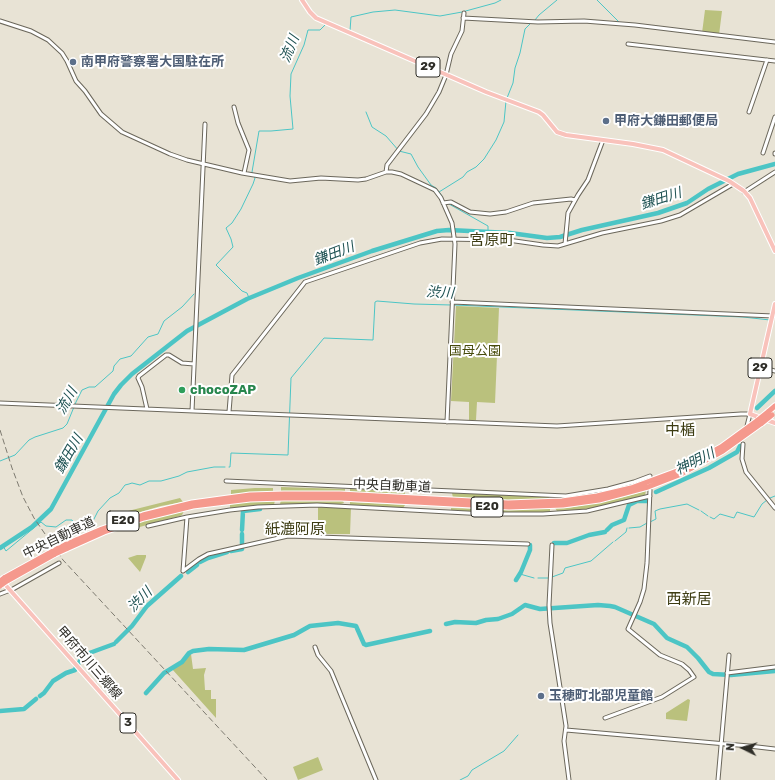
<!DOCTYPE html>
<meta charset="utf-8">
<style>
body{margin:0}
#map{position:relative;width:775px;height:780px;overflow:hidden;background:#e8e3d5;font-family:Rubik,sans-serif}
canvas{display:block}
.north{position:absolute;left:723px;top:728px;width:40px;height:40px;-webkit-text-stroke:3px #fff;paint-order:stroke;rotate:275deg;font-size:11px;font-weight:700;line-height:16px;text-align:center;color:#2e2d27}
.north::after{content:'';display:block;margin:auto;width:14px;height:18px;background:#2e2d27;clip-path:polygon(50% 0,100% 100%,50% 72%,0 100%)}
</style>
<div id="map">
<canvas width="775" height="780"></canvas>
<div class="north">N</div>
</div>
<script>
const context = document.querySelector('canvas').getContext('2d');
context.lineJoin = 'round';
function fill(path, color) { context.fillStyle = color; context.fill(path, 'evenodd'); }
const toPath = rows => new Path2D(rows.map(r => 'M' + r).join(''));
function strokePath(path, color, width, dash) { context.strokeStyle = color; context.lineWidth = width; context.lineCap = dash ? 'butt' : 'round'; context.setLineDash(dash || []); context.stroke(path); }
function drawText(font, color, halo, rows, align = 'center') {
  context.font = font + ' Rubik,"Noto Sans JP",sans-serif'; context.lineWidth = 4; context.setLineDash([]); context.textBaseline = 'middle'; context.strokeStyle = halo; context.fillStyle = color; for (const [text, x, y, turn = 0] of rows) {
    context.save(); context.translate(x, y); context.rotate((+turn || 0) * Math.PI / 180); context.textAlign = isNaN(turn) ? turn : align; if (halo) context.strokeText(text, 0, 0); context.fillText(text, 0, 0); context.restore();
  }
}
fill(toPath([
 [705,10,722,11,719,35,702,33],
 [456,306,499,308,495,403,477,402,476,420,469,420,469,402,451,401],
 [281,487,345,489,345,491,281,491],
 [255,488,273,488,273,492,231,494,231,490],
 [350,489,405,491,405,494,350,492],
 [646,491,645,495,602,506,580,510,557,511,555,508,568,508,616,499],
 [452,493,549,497,548,499,506,500,453,498],
 [180,498,183,502,161,506,130,515,128,511],
 [275,500,274,505,230,508,230,503],
 [281,500,343,501,344,503,341,504,280,504],
 [350,502,405,505,403,508,350,505],
 [318,507,351,508,350,534,318,534],
 [451,508,510,510,550,508,550,512,483,513,451,511],
 [184,511,182,515,180,516,136,528,132,529,130,525,161,516],
 [137,555,146,555,146,557,140,572,128,558],
 [189,654,191,654,193,669,206,668,204,675,205,690,211,690,211,699,216,699,216,718,172,669,182,664],
 [688,699,690,700,687,721,666,719,666,713],
 [318,757,323,770,298,780,293,767]
]), '#bac17d');
strokePath(toPath([
 [597,0,619,22],
 [535,20,539,15,557,0],
 [350,31,351,17,373,12,395,10,440,16,462,12,495,3,501,0],
 [507,98,513,83,515,68,520,53,525,29,531,23],
 [366,112,372,127,386,136,399,151,411,154,418,167,431,185,436,188,442,196],
 [439,192,463,177,467,172,476,167,484,159,496,140,504,122,506,101],
 [449,204,488,226,488,232],
 [249,298,247,293,242,291,216,265,233,247,231,239,226,228,232,223,241,209,253,184,255,178,252,172,259,131,271,131,293,129,290,96,291,74,304,45,308,30,320,30,326,24],
 [454,305,743,317,770,320],
 [0,461,15,455,29,440,35,437,63,428,67,424,76,402,82,390,89,387,95,387,113,371,114,366,120,359,131,356,148,337,158,334,164,321,182,307,194,294],
 [229,467,230,467,231,453,288,455,291,378,324,338,373,340,375,302,377,301,414,304,451,305],
 [770,498,775,496],
 [701,511,708,516],
 [710,517,714,519,720,514,734,518,737,512,754,517,762,504,767,500],
 [93,521,98,511,110,498,119,493,125,485,129,484,132,483,140,485,149,481,161,481,179,476,187,472,214,467,225,467],
 [650,522,656,519,655,511,660,509,687,504,699,510],
 [629,528,640,527,647,523],
 [615,541,626,532,627,528],
 [3,546,6,551,41,522,46,526,56,527,66,520,72,520,77,528,88,523],
 [520,574,534,578],
 [552,577,563,573,565,568,591,561,613,542],
 [538,578,548,578],
 [460,780,468,776,472,770,504,751,518,735]
]), '#4cc5c5', 1);
strokePath(toPath([
 [757,408,775,391],
 [656,492,709,468,737,452,740,446],
 [242,530,243,511,260,509],
 [607,530,612,525,624,520,629,505,637,501,648,501],
 [554,543,567,543,589,535,605,532],
 [242,544,242,534],
 [0,548,32,527,51,509,114,394,121,385,132,374,187,331,247,299,298,278,372,251,437,231,449,230,510,233,547,238,560,237,582,230,658,213,687,203,708,189,738,174,775,164],
 [231,551,242,549],
 [200,562,208,558,227,552],
 [188,572,197,565],
 [516,580,521,572,530,550,530,545],
 [446,624,455,622,476,623,486,620,498,619,512,614,525,605,540,609,598,605,610,606,615,607,654,624,667,638,687,647,698,658,709,672,713,674,731,675,775,671],
 [116,642,132,626,147,606,181,576],
 [146,693,164,673,182,662,189,653,193,651,209,649,244,650,294,635,310,626,338,623,356,626,364,644,366,645,430,631],
 [40,696,44,693,53,681,66,673,75,670,76,667,84,655,114,644],
 [0,711,24,709,36,699]
]), '#4cc5c5', 4.5);
const tertiary = toPath([
 [463,18,538,22,584,21,635,25,775,42],
 [0,21,31,31,48,40,62,53,67,61,76,81,85,91,101,114,122,132,170,154,187,160,242,173,290,181,321,178,358,180,366,179,386,172,392,172,401,174,435,190,441,198,452,223,455,244,447,422],
 [628,44,775,61],
 [234,107,238,123,249,150,244,173],
 [749,112,767,60],
 [763,153,775,117],
 [775,154,775,153],
 [386,172,387,165,426,114,439,92,446,75,451,54,462,31,464,13],
 [744,192,775,172],
 [443,203,451,202,470,212,490,214,506,212,533,203,571,199,575,200],
 [565,244,568,213,578,195,588,180,603,140],
 [452,302,773,316],
 [761,367,775,371],
 [0,403,557,426,741,414,750,414,747,426],
 [147,409,142,387,138,378,139,376,166,355,169,355,182,363,194,364],
 [192,411,205,124],
 [229,412,232,375,305,282,420,243,442,239,508,240,543,245,558,246,602,233,661,221,680,215,733,184],
 [743,444,742,459,746,472,775,508],
 [226,481,566,496,608,489,634,482,650,476,650,479],
 [148,526,187,517,230,510,258,507,317,505,486,514,543,514,587,511,650,496],
 [552,545,549,605,550,623,566,726,564,741,569,780],
 [183,571,199,559,208,554,288,536,528,544],
 [183,571,187,517],
 [0,594,13,589,59,563],
 [315,647,318,655,331,671,376,780],
 [727,673,775,667],
 [605,718,662,697,694,677,689,670,682,664,660,655,628,629,640,602,644,589,647,563,650,490],
 [566,730,749,746,775,749],
 [718,780,729,655]
]);
const primary = toPath([
 [302,0,310,12,316,18,486,92,539,112,543,115,557,132,566,135,633,144,663,150,729,181,744,191,750,198,775,251],
 [775,304,750,414,775,423],
 [2,581,178,780]
]);
const motorway = toPath([
 [768,412,775,406],
 [64,545,102,529,143,515,192,503,250,495,284,494,340,494,508,503,562,501,597,496,631,488,677,471,721,447,758,420],
 [66,549,104,532,144,518,193,506,250,499,284,498,341,498,509,507,563,505,599,500,648,487,679,475,723,451,762,423],
 [4,578,53,551],
 [7,581,55,554]
]);
strokePath(tertiary, '#6b675b', 5);
strokePath(primary, '#fff', 6);
strokePath(motorway, '#fff', 7);
strokePath(tertiary, '#fff', 3);
strokePath(primary, '#f9c2bb', 4);
strokePath(motorway, '#f5998d', 5);
strokePath(toPath([
 [0,430,12,468,23,497,34,518,63,560,267,780]
]), '#7d7a70', 1, [6, 3]);
const motorwayBridge = toPath([
 [758,420,768,412],
 [762,423,772,415],
 [53,551,64,545],
 [55,554,66,549],
 [0,581,4,578],
 [0,586,7,581]
]);
strokePath(motorwayBridge, '#fff', 7, []);
strokePath(motorwayBridge, '#f5998d', 5);
for (const [x, y, r, color] of [
 [73,62,4,"#5c6f8a"],
 [606,121,4,"#5c6f8a"],
 [182,390,4,"#2e9e5b"],
 [541,696,4,"#5c6f8a"]
]) { const dot = new Path2D(); dot.arc(x, y, r, 0, 2 * Math.PI); context.fillStyle = color; context.fill(dot); strokePath(dot, '#fff', 1.5); }
for (const [x, y, w] of [
 [428,67,24],
 [760,368,24],
 [487,507,32],
 [123,521,32],
 [128,723,16]
]) { const box = new Path2D(); box.roundRect(x - w / 2, y - 10, w, 20, 3); context.fillStyle = '#fff'; context.fill(box); strokePath(box, '#2e2d27', 1); }
drawText('bold 12px', '#2e2d27', null, [
 ["29",428,67],
 ["29",760,368],
 ["E20",487,507],
 ["E20",123,521],
 ["3",128,723]
]);
drawText('bold 13px', '#4e5e75', '#fff', [
 ["南甲府警察署大国駐在所",81,62],
 ["甲府大鎌田郵便局",614,121],
 ["玉穂町北部児童館",549,696]
], 'left');
drawText('13px', '#474b0b', '#fff', [
 ["国母公園",475,351]
]);
drawText('bold 13px', '#27864d', '#fff', [
 ["chocoZAP",190,390]
], 'left');
drawText('13px', '#2e2d27', '#fff', [
 ["中央自動車道",392,486,3],
 ["中央自動車道",59,538,-26],
 ["甲府市川三郷線",89,663,49]
]);
drawText('italic 14px', '#1f5253', '#fff', [
 ["流川",290,49,-68],
 ["鎌田川",661,199,-18],
 ["鎌田川",334,254,-21],
 ["渋川",440,293,3],
 ["流川",67,401,-60],
 ["鎌田川",69,454,-60],
 ["神明川",695,462,-26],
 ["渋川",140,600,-45]
]);
drawText('15px', '#3d3c13', '#fff', [
 ["宮原町",492,241],
 ["中楯",680,431],
 ["紙漉阿原",295,530],
 ["西新居",689,600]
]);
</script>
